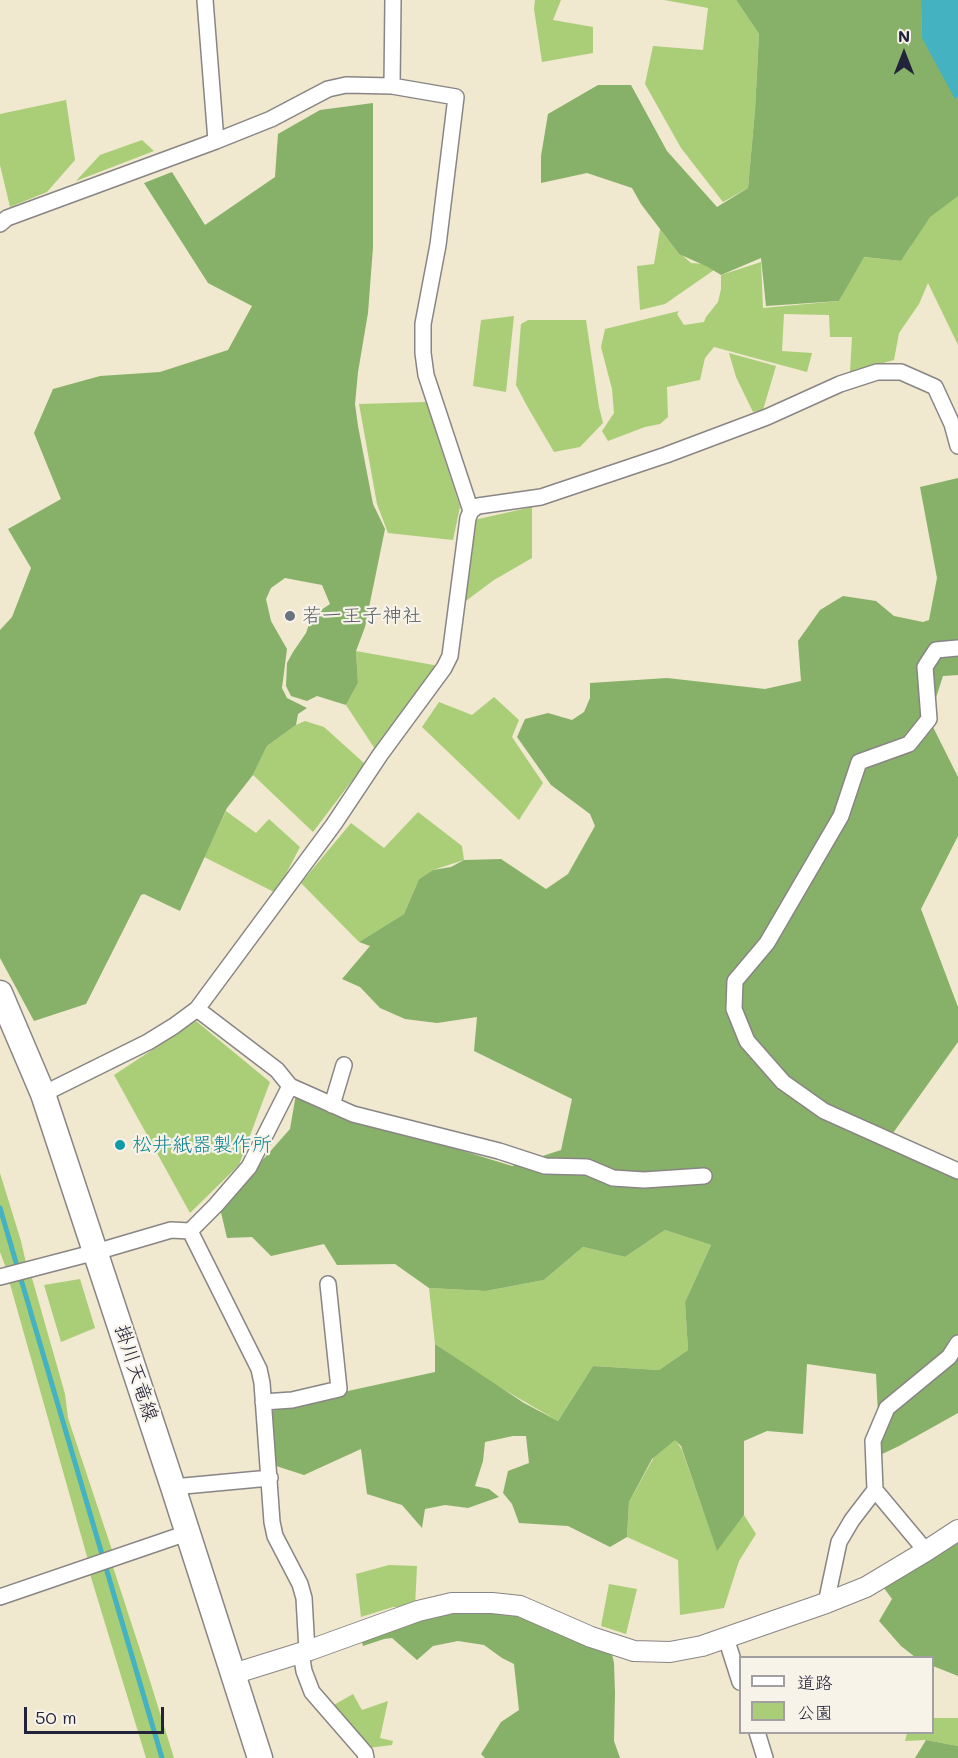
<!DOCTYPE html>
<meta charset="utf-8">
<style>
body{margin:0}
#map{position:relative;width:958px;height:1758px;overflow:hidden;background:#f0e8cf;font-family:Mali,"Klee One",sans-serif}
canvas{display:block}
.legend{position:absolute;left:739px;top:1656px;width:195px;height:78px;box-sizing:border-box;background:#f7f3e8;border:2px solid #a29fa3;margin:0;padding:8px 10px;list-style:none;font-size:18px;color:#22223b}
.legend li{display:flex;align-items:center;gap:12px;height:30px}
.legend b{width:30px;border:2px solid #a29fa3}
.north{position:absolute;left:874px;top:24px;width:60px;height:60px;-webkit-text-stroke:4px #f7f3e8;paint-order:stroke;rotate:0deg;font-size:16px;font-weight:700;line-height:24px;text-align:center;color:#22223b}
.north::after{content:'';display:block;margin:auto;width:21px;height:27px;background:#22223b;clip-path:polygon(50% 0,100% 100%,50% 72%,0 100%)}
.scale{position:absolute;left:24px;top:1707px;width:140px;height:27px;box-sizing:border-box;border:3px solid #22223b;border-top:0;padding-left:8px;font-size:18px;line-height:21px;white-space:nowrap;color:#22223b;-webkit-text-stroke:4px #f7f3e8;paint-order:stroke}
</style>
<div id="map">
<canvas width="958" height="1758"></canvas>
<ul class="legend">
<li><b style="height:8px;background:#fff"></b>道路</li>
<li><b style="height:16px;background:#aace77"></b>公園</li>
</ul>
<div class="north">N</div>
<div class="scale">50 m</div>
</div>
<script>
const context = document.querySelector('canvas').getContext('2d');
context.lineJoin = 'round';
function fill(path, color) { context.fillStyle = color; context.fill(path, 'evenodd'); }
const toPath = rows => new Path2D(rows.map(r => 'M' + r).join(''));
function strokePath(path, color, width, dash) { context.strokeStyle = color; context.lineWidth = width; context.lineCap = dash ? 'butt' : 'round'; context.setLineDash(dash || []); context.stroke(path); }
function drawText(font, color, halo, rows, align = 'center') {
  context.font = font + ' Mali,"Klee One",sans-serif'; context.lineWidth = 4.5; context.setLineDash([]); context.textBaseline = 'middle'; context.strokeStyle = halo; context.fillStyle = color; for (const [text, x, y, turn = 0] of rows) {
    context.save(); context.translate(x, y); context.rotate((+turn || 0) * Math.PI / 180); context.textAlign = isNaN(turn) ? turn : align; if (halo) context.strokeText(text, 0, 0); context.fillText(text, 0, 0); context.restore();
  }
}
fill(toPath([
 [535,0,561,0,553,20,593,27,593,53,542,62,534,9],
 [664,0,736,0,759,34,755,110,748,188,723,202,681,148,645,84,653,46,703,50,708,8],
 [813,0,958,0,958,345,928,283,919,304,899,333,894,360,850,372,852,337,830,337,829,315,784,314,782,351,812,353,807,372,714,347,705,358,700,380,667,387,668,417,660,424,645,427,608,441,602,431,614,413,612,389,601,347,605,329,679,311,677,314,684,325,704,322,706,317,718,302,721,289,721,275,761,262,763,308,839,301,863,257,901,261,911,246,844,107],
 [66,100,75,160,47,192,10,207,0,165,0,114],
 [142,140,154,151,76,181,100,155],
 [660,229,679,254,681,254,691,263,705,264,714,270,665,304,640,310,637,266,654,264],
 [514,316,506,392,473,386,481,320],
 [528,320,586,320,599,407,603,423,580,447,554,452,527,406,516,385,521,324],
 [729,353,776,366,763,410,753,412,736,377],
 [426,402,460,507,453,540,388,533,377,504,359,404],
 [532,507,532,558,494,580,459,606,474,520],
 [356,651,439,666,313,832,253,775,267,746,296,725,305,721,324,727,364,763,375,749,346,705,358,683],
 [494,697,519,720,512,737,543,783,519,820,422,727,439,702,472,715],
 [226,811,256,833,269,819,300,847,276,893,204,857],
 [418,812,462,846,464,860,433,870,419,879,404,914,359,942,301,883,351,823,384,848],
 [196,1021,270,1082,239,1165,190,1213,114,1075],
 [0,1173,21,1241,26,1263,6,1268,0,1252],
 [665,1230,711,1245,685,1302,688,1350,659,1370,593,1366,558,1421,489,1381,435,1344,429,1288,486,1291,544,1280,583,1247,625,1257],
 [30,1271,65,1394,68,1418,113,1553,88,1560,8,1277],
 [80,1279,95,1328,61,1342,44,1285],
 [675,1439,682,1450,717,1550,744,1515,756,1534,739,1561,724,1608,680,1615,678,1560,627,1537,629,1502,654,1457],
 [389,1565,417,1566,415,1607,393,1607,361,1617,356,1574],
 [113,1567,145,1665,174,1758,146,1758,90,1574],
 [609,1584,637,1589,626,1634,601,1626],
 [353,1694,362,1710,388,1701,380,1738,393,1741,392,1745,368,1748,332,1706],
 [933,1718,958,1718,958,1746,926,1740,905,1741,907,1733,932,1732]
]), '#aace77');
fill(toPath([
 [736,0,921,0,922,38,958,95,958,196,930,217,901,261,864,257,839,301,766,306,761,258,721,275,708,267,679,254,641,204,632,188,587,173,541,183,541,156,548,114,598,85,631,85,667,151,717,207,748,188,755,110,759,34],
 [373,103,373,247,368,313,358,372,355,404,358,426,373,504,385,529,365,627,356,651,358,683,346,705,317,696,307,701,291,696,286,686,287,663,293,652,306,633,312,616,330,604,322,585,285,578,271,588,266,599,271,621,287,649,282,688,287,698,307,708,298,714,296,725,267,746,253,775,227,808,180,911,144,894,141,895,86,1004,34,1021,0,958,0,630,12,617,31,568,8,529,61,499,34,433,53,389,100,376,160,372,228,350,252,306,208,283,144,183,172,172,205,225,275,177,278,134,320,110],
 [958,478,958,675,943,676,929,719,958,777,958,836,921,909,958,1007,958,1042,893,1133,958,1170,958,1413,899,1446,880,1455,876,1374,807,1364,803,1434,767,1431,744,1441,744,1515,717,1551,681,1446,675,1440,652,1459,629,1502,627,1537,610,1547,568,1526,519,1523,512,1504,503,1493,508,1471,529,1463,526,1436,513,1436,485,1442,483,1461,475,1486,489,1489,499,1497,468,1508,445,1505,425,1509,422,1528,402,1505,367,1494,361,1449,304,1475,273,1465,267,1412,348,1391,435,1372,435,1344,524,1403,558,1421,593,1366,659,1370,688,1350,685,1302,711,1245,665,1230,625,1257,583,1247,544,1280,486,1291,429,1288,395,1264,337,1265,324,1244,271,1256,252,1237,227,1238,220,1208,290,1129,296,1094,353,1117,512,1166,561,1150,572,1099,474,1051,477,1017,437,1023,405,1019,380,1008,360,987,342,979,370,946,359,942,404,914,419,879,433,870,451,867,464,860,501,859,546,889,568,874,595,826,590,814,551,785,517,737,525,719,548,713,572,720,584,712,590,698,590,683,667,678,765,689,801,681,798,641,820,610,843,596,876,601,894,616,923,622,929,620,937,578,920,487],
 [958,1542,958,1676,933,1666,932,1658,915,1657,901,1646,879,1621,892,1599,881,1584,914,1568],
 [441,1608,504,1609,612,1654,614,1663,615,1693,614,1741,620,1758,485,1758,481,1754,501,1722,519,1710,514,1664,502,1658,484,1645,458,1641,433,1646,417,1660,392,1638,384,1639,363,1646,362,1642],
 [926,1740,958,1746,958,1758,915,1758]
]), '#87b168');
fill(toPath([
 [921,0,958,0,958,96,955,99,922,38]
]), '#44b2c1');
strokePath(toPath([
 [0,1208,162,1758]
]), '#44b2c1', 5);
const minor = toPath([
 [205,0,216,141],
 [392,86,393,0],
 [0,224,7,218,216,141,271,119,328,89,346,85,392,86,456,97,438,245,423,324,423,353,426,375,471,511],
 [958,648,936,650,925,667,929,719,909,744,859,762,841,816,767,943,735,981,734,1009,747,1041,783,1082,824,1111,958,1171],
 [290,1086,353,1114,499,1151,545,1166,587,1167,613,1178,644,1180,704,1176],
 [43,1094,148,1042,174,1026,197,1009,334,824,380,755,444,668,450,656,468,518,471,511,478,506,541,497,666,455,767,417,840,384,877,372,901,372,935,387,952,424,958,446],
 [332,1105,344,1065],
 [190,1231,259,1369,262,1383,272,1522,275,1536,300,1584,304,1598,307,1651],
 [0,1277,96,1252,171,1230,190,1231,216,1205,249,1167,290,1086,277,1070,197,1009],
 [263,1402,292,1400,339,1389,328,1284],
 [173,1487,270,1478],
 [926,1551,875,1490,873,1441,887,1408,949,1357,958,1343],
 [0,1597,187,1533],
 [826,1603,839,1542,852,1520,875,1490],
 [726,1638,740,1682],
 [301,1653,304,1671,312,1692,365,1753,366,1758],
 [757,1732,765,1758]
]);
const tertiary = toPath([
 [233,1674,310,1650,418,1611,452,1603,492,1603,520,1606,591,1637,634,1651,670,1652,702,1646,826,1603,866,1587,926,1551,958,1530]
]);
const primary = toPath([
 [0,993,43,1094,173,1487,260,1758]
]);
strokePath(minor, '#898585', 18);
strokePath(tertiary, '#898585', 22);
strokePath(primary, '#898585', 27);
strokePath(minor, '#fff', 15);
strokePath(tertiary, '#fff', 20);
strokePath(primary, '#fff', 24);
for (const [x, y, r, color] of [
 [290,616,6,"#6b7280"],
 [120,1145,6,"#0f9aa8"]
]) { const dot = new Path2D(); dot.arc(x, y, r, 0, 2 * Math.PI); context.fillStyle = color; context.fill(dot); strokePath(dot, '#f7f3e8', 2); }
drawText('20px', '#5b616d', '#f7f3e8', [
 ["若一王子神社",302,616]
], 'left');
drawText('20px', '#0d838f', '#f7f3e8', [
 ["松井紙器製作所",132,1145]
], 'left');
drawText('20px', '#22223b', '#f7f3e8', [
 ["掛川天竜線",136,1373,72]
]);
</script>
